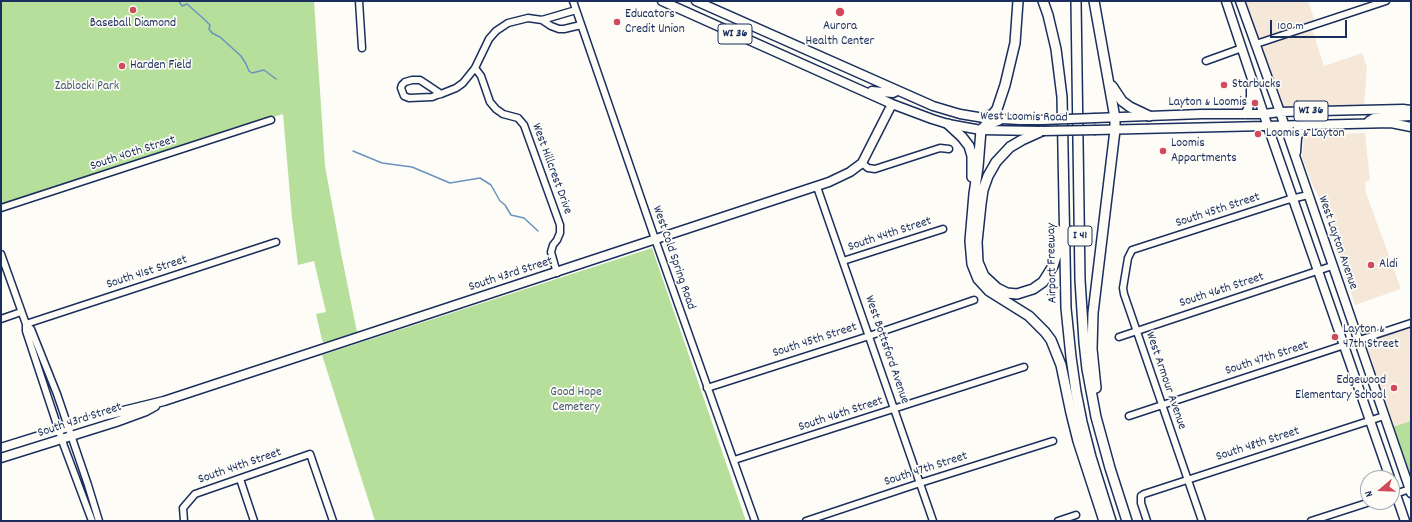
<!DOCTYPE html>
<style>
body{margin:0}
#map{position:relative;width:1412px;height:522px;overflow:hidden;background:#fdfcf7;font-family:Dekko,sans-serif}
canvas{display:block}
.frame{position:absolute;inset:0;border:2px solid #1b2f5e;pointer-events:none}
.north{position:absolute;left:1360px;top:470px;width:40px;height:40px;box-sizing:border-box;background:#fdfcf7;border:1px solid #a3aaba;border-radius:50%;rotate:251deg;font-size:11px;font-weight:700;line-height:16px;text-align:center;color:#1b2f5e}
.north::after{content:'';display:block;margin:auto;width:14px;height:18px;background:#d1495b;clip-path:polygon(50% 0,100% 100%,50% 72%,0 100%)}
.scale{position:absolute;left:1270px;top:20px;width:77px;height:18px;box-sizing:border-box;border:2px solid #1b2f5e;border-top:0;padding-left:5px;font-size:12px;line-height:14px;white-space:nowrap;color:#1b2f5e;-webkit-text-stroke:3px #fdfcf7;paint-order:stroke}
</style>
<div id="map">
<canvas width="1412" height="522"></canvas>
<div class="frame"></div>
<div class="north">N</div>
<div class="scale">100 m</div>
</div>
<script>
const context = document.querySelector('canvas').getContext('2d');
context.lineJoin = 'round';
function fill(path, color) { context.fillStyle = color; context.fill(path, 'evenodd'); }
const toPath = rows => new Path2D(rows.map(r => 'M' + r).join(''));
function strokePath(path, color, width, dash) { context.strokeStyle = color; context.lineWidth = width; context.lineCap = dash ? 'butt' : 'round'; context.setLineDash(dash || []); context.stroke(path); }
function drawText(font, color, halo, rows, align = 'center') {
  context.font = font + ' Dekko,sans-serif'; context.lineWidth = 3.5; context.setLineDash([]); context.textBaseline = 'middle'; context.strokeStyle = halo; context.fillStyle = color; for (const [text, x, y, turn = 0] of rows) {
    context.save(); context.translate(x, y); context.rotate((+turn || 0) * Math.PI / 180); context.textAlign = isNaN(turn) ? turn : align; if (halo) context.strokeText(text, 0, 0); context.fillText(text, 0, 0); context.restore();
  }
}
fill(toPath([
 [1240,1,1308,1,1316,24,1311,26,1324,66,1362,53,1367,67,1364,106,1280,112],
 [1365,133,1370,180,1365,182,1366,193,1401,289,1355,305,1319,197,1313,186,1302,157,1304,135],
 [1411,328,1411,421,1392,427,1364,346,1367,342]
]), '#f5e8d9');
fill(toPath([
 [1,1,314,1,325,166,341,253,357,332,324,343,322,340,316,314,326,312,314,261,298,265,292,218,283,114,1,205],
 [652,248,746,521,375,521,322,355],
 [1411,421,1411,484,1392,427]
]), '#b6df9c');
strokePath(toPath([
 [179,1,182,6,187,4,205,20,210,25,209,29,212,33,220,37,241,56,246,64,249,71,252,73,264,70,276,79],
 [353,151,382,163,412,167,450,183,480,178,491,185,500,201,505,205,511,215,524,218,538,231]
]), '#6a93be', 1.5);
const minor = toPath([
 [359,1,362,48],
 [573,1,655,239,755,521],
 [542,20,551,26,559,29,564,29,581,25],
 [1256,44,1386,1],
 [1206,61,1242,48],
 [475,68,481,76,490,102,496,109,503,114,518,118,524,125,560,225,560,233,557,240,553,245,551,252,557,273],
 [441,94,420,80,412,80,405,82,402,85,401,88,404,96,409,98,432,97,437,95,441,94,456,88,463,83,475,68,489,39,496,31,508,23,528,18,542,20,576,10],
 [862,163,868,168,875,169,940,148,949,149],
 [817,187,933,521],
 [1,208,271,120],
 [1,254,26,324,26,331,64,446,92,521],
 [843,261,943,229],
 [1,319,21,312],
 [26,324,276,242],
 [26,324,31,329,57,394,88,485,99,521],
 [1119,337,1332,266],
 [707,388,869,336,974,300],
 [1129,416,1411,323],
 [734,460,1024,367],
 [240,479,254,521],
 [1392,495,1410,489],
 [184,521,183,508,195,494,310,454,333,521],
 [806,521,920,483,1053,441],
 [1058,521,1076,515],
 [1147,521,1141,503,1141,496,1144,494,1384,416],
 [1202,521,1124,294,1123,288,1128,258,1132,250,1287,200,1308,195],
 [1311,521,1370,502]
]);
const major = toPath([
 [662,1,892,104,932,119,948,124,981,130,1041,131],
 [696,1,933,106,960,114,984,118,1020,120,1042,120],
 [1226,1,1268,127,1390,478],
 [1240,1,1280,112,1411,493],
 [872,91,893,93,897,91],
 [1245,114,1248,109,1251,97,1251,84],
 [1095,118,1202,114,1264,114,1280,112,1403,109,1411,110],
 [1367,123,1369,121,1374,118,1411,116],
 [1096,130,1391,123,1411,127],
 [1296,152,1297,138,1301,126],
 [1,448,107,415,164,401,829,182,850,172,862,163,892,104],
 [1,458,116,422,146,411,155,406],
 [1392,483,1405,521]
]);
const highway = toPath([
 [1043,1,1048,15,1056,49,1062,97,1066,308,1071,357,1076,392,1082,422,1091,457,1111,521],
 [1076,1,1080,280,1084,342,1087,369,1096,417,1110,468,1127,521],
 [1094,1,1115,118,1115,130,1093,313,1092,349,1096,388],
 [1112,86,1122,101,1130,107,1149,116],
 [984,118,993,114,997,109,1005,85,1015,43,1018,1],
 [999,120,986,125,981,130,978,167,974,194,970,241,972,264,978,279,989,291,1029,316,1045,332,1051,340,1061,365,1071,413,1078,441,1104,521],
 [948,124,962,137,969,146,972,156,972,177],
 [1042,131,1022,140,1010,147,996,162,988,176,983,190,981,204,977,242,978,262,984,276,997,288,1007,293,1017,294,1033,289,1043,282,1053,266,1057,253,1059,231]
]);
strokePath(minor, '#1b2f5e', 9);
strokePath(major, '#1b2f5e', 11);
strokePath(highway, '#1b2f5e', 12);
strokePath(minor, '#fdfcf7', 6);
strokePath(major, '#fdfcf7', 8);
strokePath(highway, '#fdfcf7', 9);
const majorBridge = toPath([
 [1042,120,1095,118],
 [1042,131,1096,130]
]);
strokePath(majorBridge, '#1b2f5e', 11, []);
strokePath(majorBridge, '#fdfcf7', 8);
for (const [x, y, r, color] of [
 [133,10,4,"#d1495b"],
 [840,12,5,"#d1495b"],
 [617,22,4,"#d1495b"],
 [122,66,4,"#d1495b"],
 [1224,85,4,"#d1495b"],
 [1255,103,4,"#d1495b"],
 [1258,134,4,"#d1495b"],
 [1163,151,4,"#d1495b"],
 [1371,265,4,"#d1495b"],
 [1335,337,4,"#d1495b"],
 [1394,388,4,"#d1495b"]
]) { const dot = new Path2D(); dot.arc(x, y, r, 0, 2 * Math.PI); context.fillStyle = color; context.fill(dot); strokePath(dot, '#fdfcf7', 1.5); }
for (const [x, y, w] of [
 [735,34,34],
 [1311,111,34],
 [1080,236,24]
]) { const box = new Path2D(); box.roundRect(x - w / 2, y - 10, w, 20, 3); context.fillStyle = '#fdfcf7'; context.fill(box); strokePath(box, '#1b2f5e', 1); }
drawText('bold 12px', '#1b2f5e', null, [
 ["WI 36",735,34],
 ["WI 36",1311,111],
 ["I 41",1080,236]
]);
drawText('13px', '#1b2f5e', '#fdfcf7', [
 ["Educators",625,15],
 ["Credit Union",625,30],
 ["Baseball Diamond",133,24,"center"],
 ["Aurora",840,27,"center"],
 ["Health Center",840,42,"center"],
 ["Harden Field",130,66],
 ["Starbucks",1232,85],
 ["Layton & Loomis",1247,103,"right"],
 ["Loomis & Layton",1266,134],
 ["Loomis",1171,144],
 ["Appartments",1171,159],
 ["Aldi",1379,265],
 ["Layton &",1343,330],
 ["47th Street",1343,345],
 ["Edgewood",1386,381,"right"],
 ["Elementary School",1386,396,"right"]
], 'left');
drawText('13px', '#425b6e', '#fdfcf7', [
 ["Zablocki Park",87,87],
 ["Good Hope",576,393],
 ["Cemetery",576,408]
]);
drawText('13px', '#1b2f5e', '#fdfcf7', [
 ["West Loomis Road",1024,118,1],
 ["South 40th Street",133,154,-18],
 ["West Hillcrest Drive",551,169,70],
 ["South 45th Street",1218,211,-18],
 ["South 44th Street",890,235,-18],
 ["West Layton Avenue",1337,243,71],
 ["West Cold Spring Road",673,258,71],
 ["Airport Freeway",1053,263,-91],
 ["South 41st Street",147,273,-18],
 ["South 43rd Street",511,275,-18],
 ["South 46th Street",1222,291,-18],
 ["South 45th Street",815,341,-18],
 ["West Bottsford Avenue",886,350,71],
 ["South 47th Street",1267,359,-18],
 ["West Armour Avenue",1165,381,71],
 ["South 46th Street",841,415,-18],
 ["South 43rd Street",80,421,-18],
 ["South 48th Street",1258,445,-18],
 ["South 44th Street",240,467,-19],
 ["South 47th Street",926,470,-18]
]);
</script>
